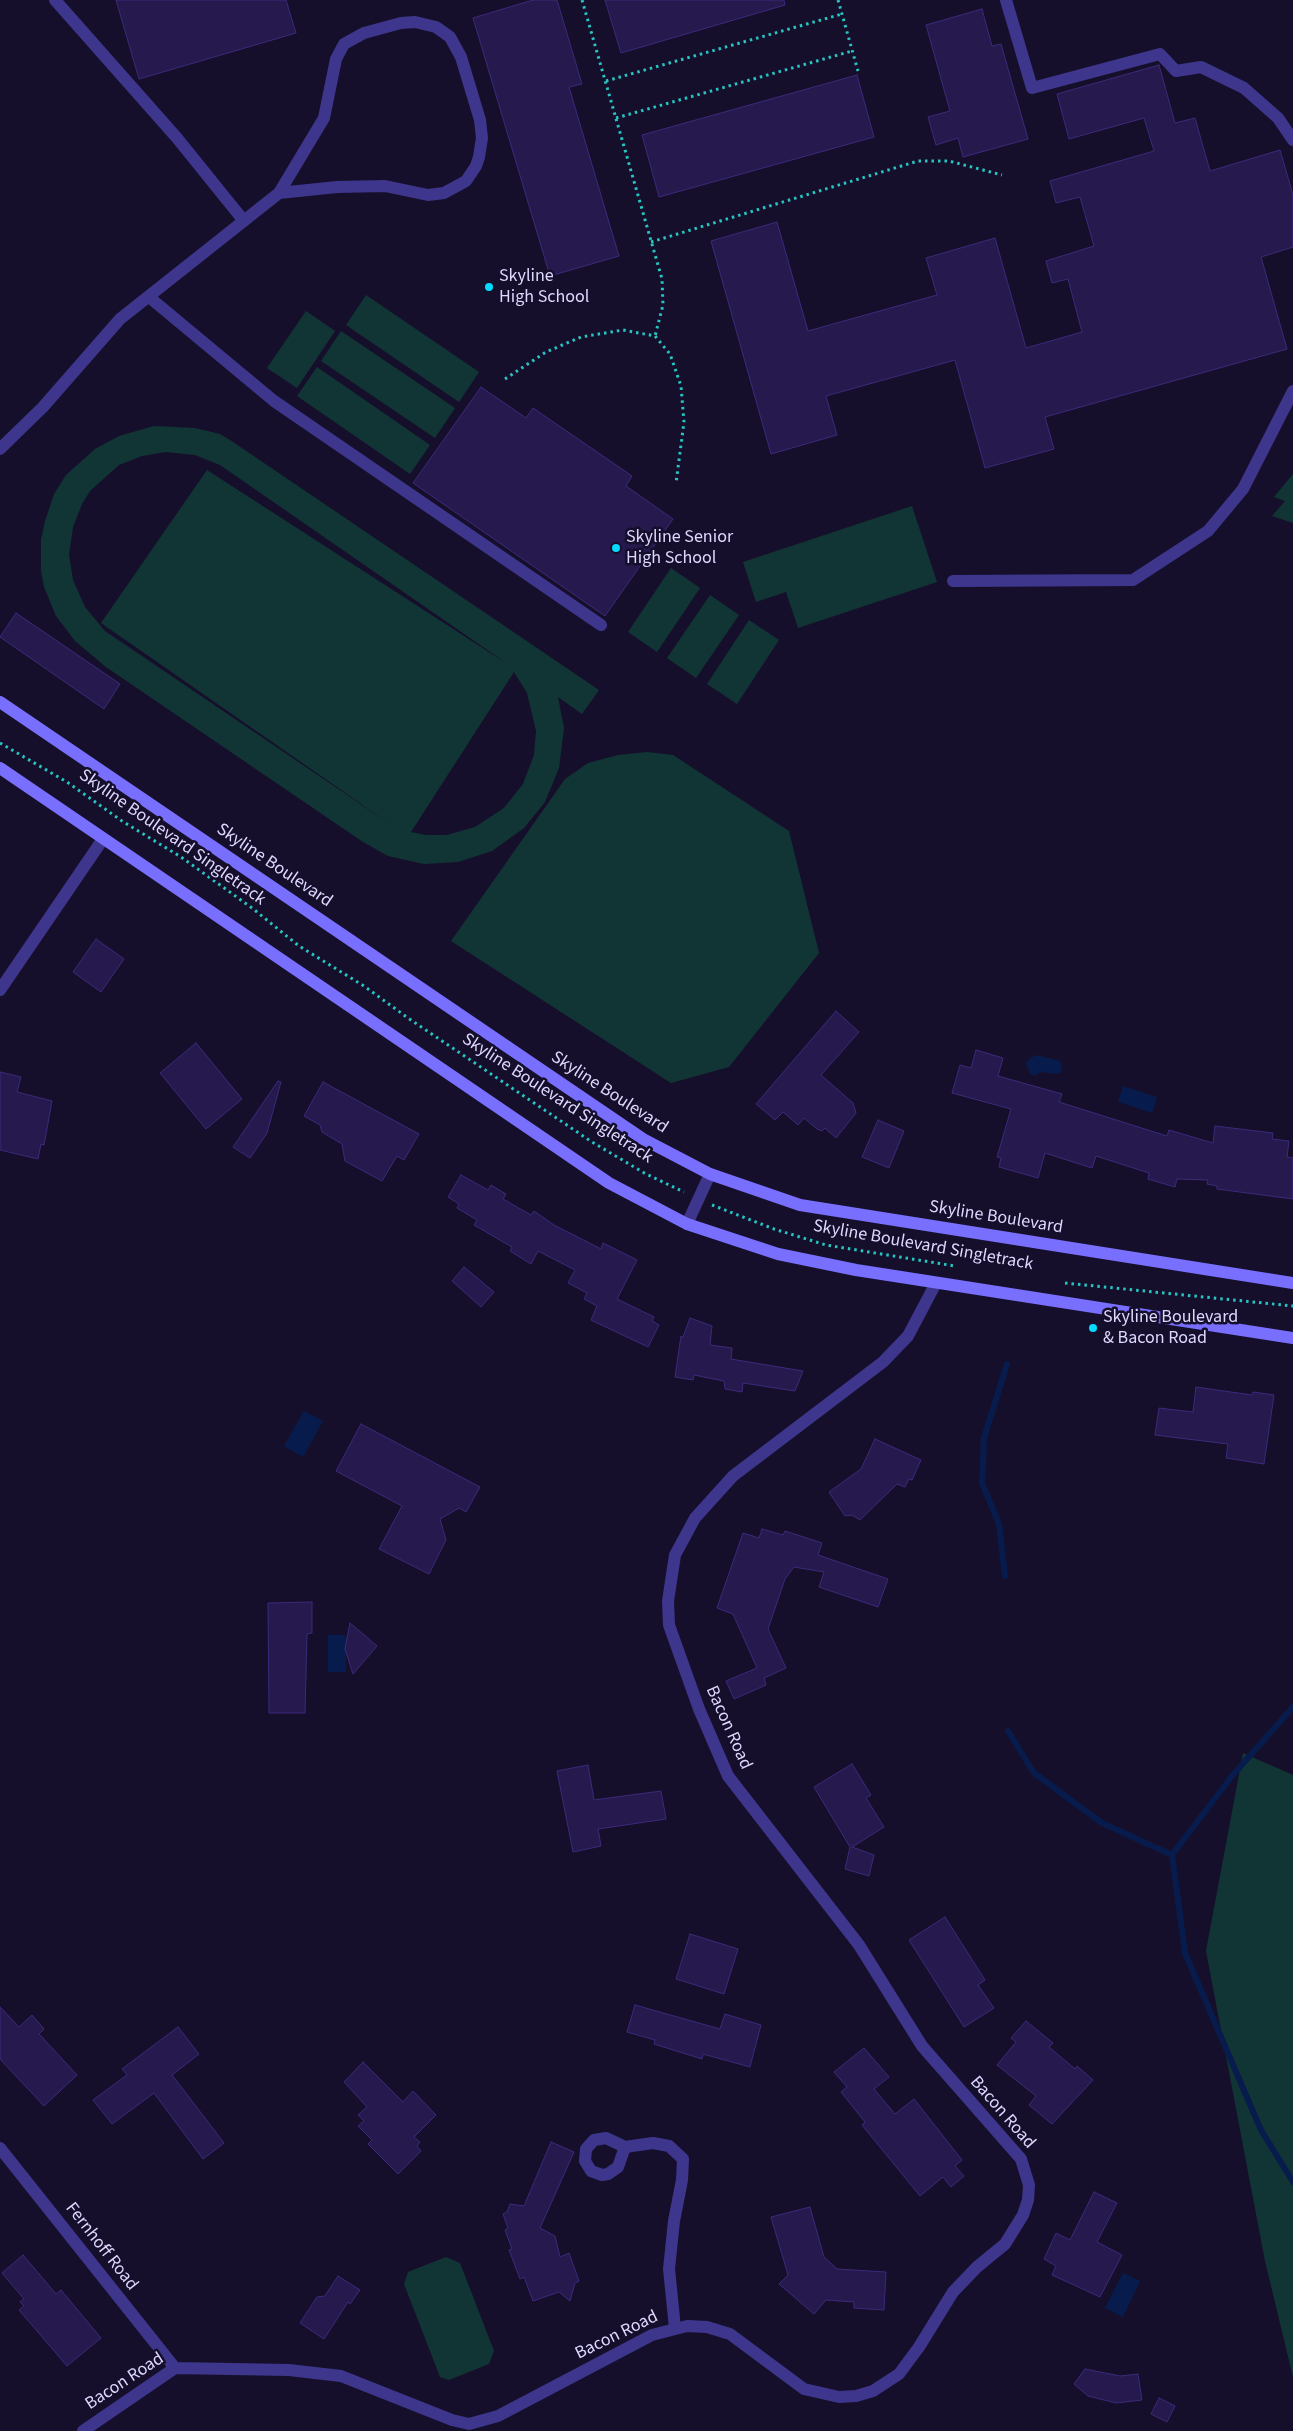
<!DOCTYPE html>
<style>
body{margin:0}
canvas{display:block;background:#150f2b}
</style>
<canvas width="1293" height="2431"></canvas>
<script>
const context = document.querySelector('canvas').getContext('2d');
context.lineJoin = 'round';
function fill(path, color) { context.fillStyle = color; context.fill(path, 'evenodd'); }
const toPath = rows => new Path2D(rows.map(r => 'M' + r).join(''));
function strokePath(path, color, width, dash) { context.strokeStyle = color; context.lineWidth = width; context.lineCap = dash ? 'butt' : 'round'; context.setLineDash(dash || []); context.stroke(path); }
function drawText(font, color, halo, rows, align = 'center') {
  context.font = font + ' "Source Sans 3",sans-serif'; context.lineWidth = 5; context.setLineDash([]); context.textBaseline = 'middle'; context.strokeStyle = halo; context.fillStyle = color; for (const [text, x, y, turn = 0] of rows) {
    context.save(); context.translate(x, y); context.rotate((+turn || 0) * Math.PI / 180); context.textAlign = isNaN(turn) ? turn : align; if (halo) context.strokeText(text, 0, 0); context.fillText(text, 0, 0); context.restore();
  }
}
fill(toPath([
 [366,295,479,372,459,402,346,325],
 [306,311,335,331,297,388,267,368],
 [341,331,455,408,435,438,321,361],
 [317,367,430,445,410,474,297,396],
 [154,426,195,428,220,434,233,442,599,690,582,714,558,697,564,728,559,768,545,802,524,828,492,851,458,862,424,864,388,856,363,842,106,667,75,641,56,616,44,587,41,571,41,540,45,521,54,494,66,475,95,449,119,436],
 [166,452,195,455,220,465,509,665,207,470,101,623,393,826,105,631,85,607,73,580,69,555,73,527,82,504,90,491,119,465,142,456],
 [514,672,527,693,536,731,534,755,523,784,504,808,475,827,447,835,426,835,411,832],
 [1293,474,1293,523,1272,516,1285,501,1274,497],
 [912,506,937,582,798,628,786,592,756,602,743,562],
 [671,568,700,588,657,652,628,632],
 [710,595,739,615,696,678,667,658],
 [749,620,779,640,737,704,707,684],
 [647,752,673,755,789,831,819,953,729,1067,671,1083,451,941,565,779,588,763,618,755],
 [1243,1753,1293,1775,1293,2377,1265,2261,1206,1951],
 [446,2257,460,2263,494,2351,489,2364,449,2380,440,2377,404,2284,408,2272]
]), '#113535');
fill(toPath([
 [1036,1055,1060,1061,1062,1065,1061,1072,1056,1074,1042,1072,1034,1076,1030,1073,1026,1064,1028,1060],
 [1123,1086,1157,1097,1152,1113,1118,1102],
 [304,1411,323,1421,303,1457,284,1446],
 [328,1635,346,1635,346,1672,328,1672],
 [1123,2273,1140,2281,1123,2317,1105,2308]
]), '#071c4c');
strokePath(toPath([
 [1005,1576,999,1524,982,1483,984,1438,1007,1364],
 [1008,1731,1034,1773,1102,1823,1172,1855,1185,1953,1261,2130,1293,2182],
 [1172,1855,1232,1776,1293,1707]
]), '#071c4c', 6);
const building = toPath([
 [116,0,286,0,296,33,139,79,116,0],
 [533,0,557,0,582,84,569,87,619,256,550,276,473,18,533,0],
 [605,0,784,0,785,5,621,53,605,0],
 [982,9,992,46,1001,44,1028,139,963,157,958,138,936,145,928,117,950,111,926,25,982,9],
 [1159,65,1175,123,1195,118,1210,171,1280,150,1293,195,1293,247,1261,257,1287,349,1045,417,1054,449,985,468,955,360,826,396,837,435,771,454,711,241,777,222,808,331,937,295,926,258,995,238,1026,348,1082,332,1068,279,1052,283,1046,261,1094,246,1080,197,1056,203,1050,181,1154,151,1144,118,1069,139,1057,94,1159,65],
 [857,75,874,137,659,197,642,135,857,75],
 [481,387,526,418,533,408,632,476,626,486,673,519,605,616,413,483,481,387],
 [16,613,120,684,104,709,0,637,16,613],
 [96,939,124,959,101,992,73,972,96,939],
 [836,1011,859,1032,821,1075,853,1103,856,1113,836,1138,825,1128,822,1131,817,1129,804,1118,798,1125,783,1112,775,1120,756,1104,836,1011],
 [196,1043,242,1099,206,1129,160,1073,196,1043],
 [976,1050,1003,1058,998,1076,1062,1094,1059,1102,1167,1136,1169,1130,1213,1143,1215,1126,1273,1133,1272,1139,1289,1141,1287,1157,1293,1158,1293,1199,1217,1189,1217,1186,1207,1184,1208,1180,1177,1179,1175,1187,1148,1179,1149,1173,1096,1156,1092,1168,1045,1153,1038,1178,999,1167,1001,1158,997,1157,1011,1109,952,1093,960,1065,971,1068,976,1050],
 [0,1072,21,1077,17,1092,52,1101,44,1145,41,1144,38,1159,0,1150,0,1072],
 [278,1081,281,1082,267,1133,250,1158,233,1147,278,1081],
 [323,1082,419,1134,404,1160,397,1156,382,1181,345,1161,342,1144,322,1132,320,1125,304,1116,323,1082],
 [878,1120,904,1131,889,1168,862,1157,878,1120],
 [461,1175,488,1190,491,1185,506,1194,503,1199,531,1215,534,1211,554,1225,601,1249,603,1243,637,1260,617,1299,654,1317,652,1321,659,1325,648,1347,591,1320,597,1306,584,1299,587,1293,568,1283,575,1270,538,1251,531,1264,510,1251,512,1247,474,1225,477,1220,457,1208,459,1204,448,1197,461,1175],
 [464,1267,494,1292,481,1307,452,1281,464,1267],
 [690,1318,712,1326,710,1345,732,1348,731,1359,803,1371,795,1391,743,1383,742,1392,725,1389,724,1381,694,1375,693,1380,675,1377,681,1336,683,1337,690,1318],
 [1196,1387,1252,1395,1253,1392,1274,1395,1264,1464,1226,1458,1228,1444,1155,1435,1159,1408,1193,1412,1196,1387],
 [361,1424,480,1487,466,1512,459,1508,440,1519,446,1540,429,1574,379,1549,402,1506,336,1471,361,1424],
 [875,1439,921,1460,912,1480,909,1479,905,1487,897,1484,860,1520,852,1515,845,1516,829,1492,861,1469,875,1439],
 [762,1529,783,1535,785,1531,822,1543,818,1555,888,1579,878,1607,819,1587,824,1572,794,1567,785,1579,768,1629,786,1668,764,1678,766,1685,734,1699,726,1681,757,1668,733,1614,717,1608,743,1533,759,1538,762,1529],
 [312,1602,312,1633,307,1634,305,1713,269,1713,268,1603,312,1602],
 [350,1623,377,1646,353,1674,345,1649,350,1623],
 [852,1764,871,1795,866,1798,884,1827,852,1847,874,1855,869,1876,845,1869,850,1847,814,1787,852,1764],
 [588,1765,594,1800,661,1791,666,1819,598,1829,601,1846,573,1852,557,1771,588,1765],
 [945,1917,985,1980,978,1985,994,2008,964,2027,909,1940,945,1917],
 [690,1934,738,1949,724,1994,676,1979,690,1934],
 [635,2005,720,2029,725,2014,761,2025,750,2067,703,2054,702,2059,654,2044,655,2040,627,2032,635,2005],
 [0,2007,19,2027,32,2015,44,2029,39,2034,77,2075,44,2106,0,2059,0,2007],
 [1026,2021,1053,2043,1049,2047,1075,2069,1077,2066,1093,2080,1052,2124,1029,2105,1036,2096,997,2065,1016,2042,1011,2038,1026,2021],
 [178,2027,199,2054,172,2075,224,2143,203,2159,154,2093,112,2124,93,2100,127,2075,122,2069,178,2027],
 [864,2048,889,2077,874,2089,895,2114,914,2099,962,2160,955,2166,964,2176,951,2187,943,2177,920,2196,862,2125,865,2122,841,2092,847,2087,834,2072,864,2048],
 [363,2062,403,2102,413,2091,436,2115,414,2137,420,2142,417,2146,421,2151,398,2174,368,2144,372,2140,358,2126,364,2121,358,2115,367,2107,344,2082,363,2062],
 [551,2142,574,2152,540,2228,555,2236,560,2257,569,2253,579,2281,575,2283,570,2301,559,2292,533,2301,524,2277,520,2279,509,2250,512,2249,505,2230,508,2228,503,2214,507,2212,510,2204,524,2206,551,2142],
 [1094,2192,1117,2203,1097,2242,1122,2255,1100,2297,1052,2275,1056,2266,1044,2259,1056,2233,1070,2240,1094,2192],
 [810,2207,824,2257,837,2269,886,2272,884,2310,854,2308,854,2302,826,2300,814,2314,779,2284,788,2275,771,2217,810,2207],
 [23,2255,56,2294,61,2290,101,2338,67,2366,19,2310,24,2306,20,2302,24,2299,2,2273,23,2255],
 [338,2276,360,2290,350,2304,348,2302,324,2339,300,2323,317,2297,325,2296,338,2276],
 [1085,2369,1120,2376,1138,2374,1142,2400,1116,2403,1088,2396,1074,2384,1085,2369],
 [1159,2398,1175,2406,1167,2422,1151,2414,1159,2398]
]);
fill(building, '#26194d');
strokePath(building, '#3d297b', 1);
strokePath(toPath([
 [582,0,662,279,663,305,655,336],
 [838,0,858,71],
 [606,81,842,14],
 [616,118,852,51],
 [651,242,918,161,949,161,1002,175],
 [505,379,546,352,581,337,623,330,655,336,670,354,681,386,684,422,676,483],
 [0,743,67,782,122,821,181,857,252,908,299,946,364,986,408,1018,592,1142,646,1174,684,1192],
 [712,1205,774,1229,826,1245,955,1266],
 [1065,1283,1293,1306]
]), '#27c4c2', 3, [2.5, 4]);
strokePath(toPath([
 [55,0,177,138,244,221],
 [1006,0,1032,88,1160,54,1176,71,1201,67,1244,88,1278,118,1293,140],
 [149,297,274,401,601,625],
 [0,449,43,407,120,319,279,193,324,118,336,59,344,44,364,33,401,23,415,22,436,27,450,37,461,57,480,120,482,138,479,157,476,166,466,181,444,193,428,195,385,186,337,187,279,193],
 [953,581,1133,580,1208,531,1243,489,1293,391],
 [687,1224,710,1174],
 [625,2147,606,2138,594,2140,586,2149,585,2161,591,2171,602,2175,608,2174,618,2167,625,2147,653,2143,669,2146,683,2159,682,2180,674,2221,669,2269,675,2328]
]), '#3e368d', 12);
strokePath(toPath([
 [0,990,103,839],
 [0,2148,175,2368],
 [83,2431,175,2368,289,2370,341,2376,452,2420,469,2424,498,2416,652,2335,687,2326,707,2327,730,2334,804,2389,839,2397,856,2396,873,2391,899,2374,919,2347,953,2292,977,2267,1005,2244,1023,2215,1028,2200,1029,2185,1021,2159,922,2046,859,1945,728,1776,699,1709,669,1625,668,1601,675,1555,695,1518,733,1476,883,1362,908,1336,936,1283]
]), '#3e368d', 12);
strokePath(toPath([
 [0,702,643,1139,710,1174,800,1205,1293,1283],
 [0,768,609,1183,687,1224,778,1254,856,1270,1293,1338]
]), '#796fff', 12);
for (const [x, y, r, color] of [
 [489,287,5,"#04daff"],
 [616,548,5,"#04daff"],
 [1093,1328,5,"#04daff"]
]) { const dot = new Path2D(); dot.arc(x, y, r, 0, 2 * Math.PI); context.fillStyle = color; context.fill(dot); strokePath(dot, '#150f2b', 2); }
drawText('18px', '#ded8ff', '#150f2b', [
 ["Skyline",499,277],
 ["High School",499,298],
 ["Skyline Senior",626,538],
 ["High School",626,559],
 ["Skyline Boulevard",1103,1318],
 ["& Bacon Road",1103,1339]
], 'left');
drawText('18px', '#ded8ff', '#150f2b', [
 ["Skyline Boulevard Singletrack",172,838,35],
 ["Skyline Boulevard",274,866,34],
 ["Skyline Boulevard",609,1093,33],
 ["Skyline Boulevard Singletrack",557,1099,33],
 ["Skyline Boulevard",996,1218,9],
 ["Skyline Boulevard Singletrack",923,1246,10],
 ["Bacon Road",728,1728,66],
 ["Bacon Road",1002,2113,49],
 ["Fernhoff Road",101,2247,52],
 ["Bacon Road",617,2336,-26],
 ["Bacon Road",125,2382,-33]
]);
</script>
